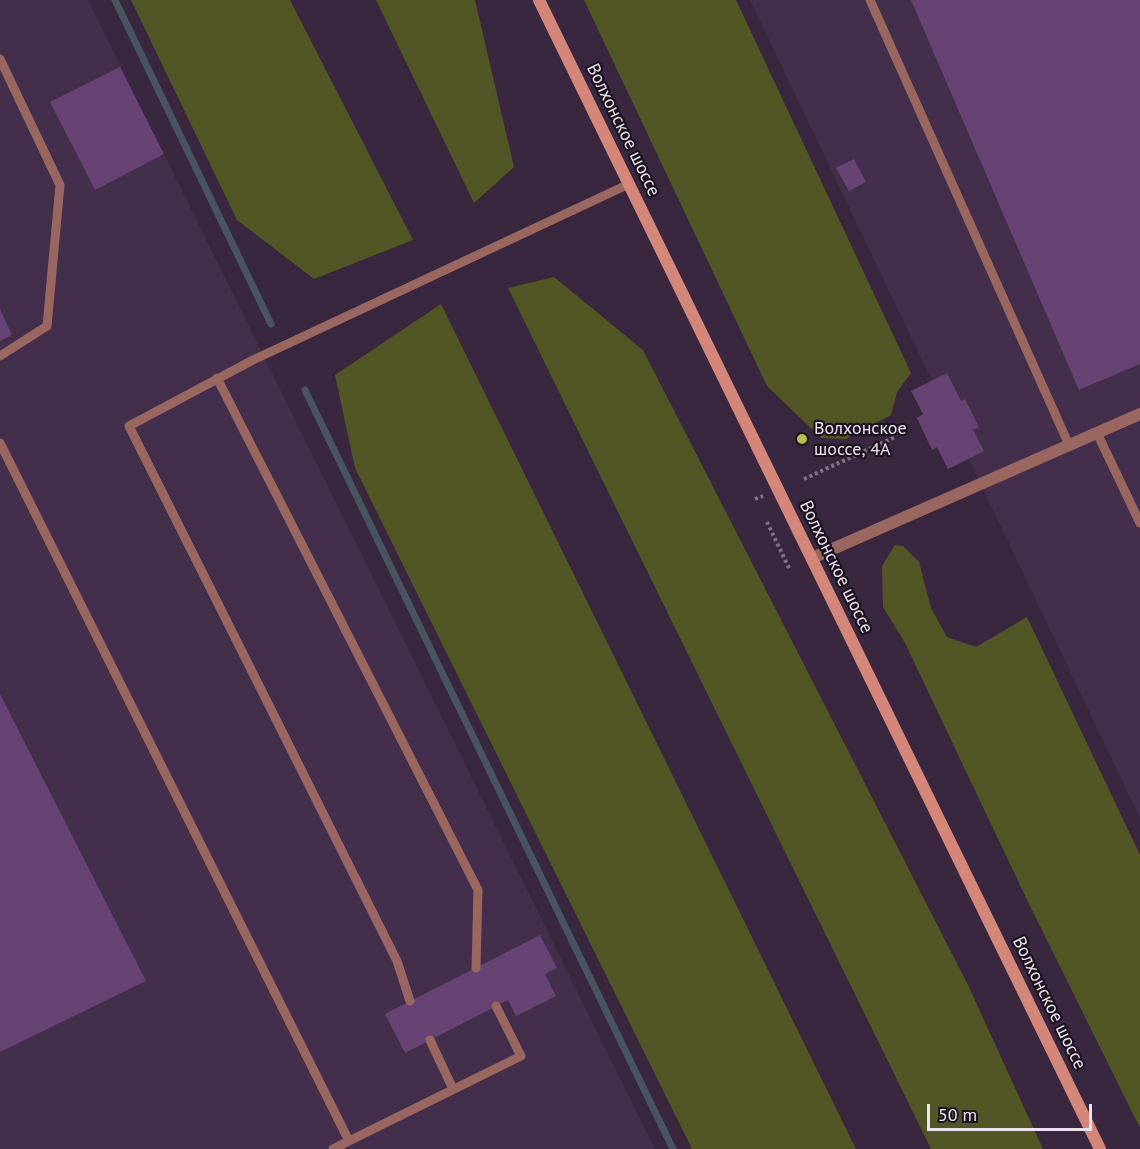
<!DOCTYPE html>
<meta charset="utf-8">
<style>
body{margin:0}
#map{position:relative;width:1140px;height:1149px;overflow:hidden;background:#38273f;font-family:"PT Sans",sans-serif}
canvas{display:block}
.scale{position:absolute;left:927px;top:1104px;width:165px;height:27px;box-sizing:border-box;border:3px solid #ede2f1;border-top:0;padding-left:8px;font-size:18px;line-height:21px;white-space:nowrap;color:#ede2f1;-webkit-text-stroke:4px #1b141e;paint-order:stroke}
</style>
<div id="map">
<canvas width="1140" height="1149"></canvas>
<div class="scale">50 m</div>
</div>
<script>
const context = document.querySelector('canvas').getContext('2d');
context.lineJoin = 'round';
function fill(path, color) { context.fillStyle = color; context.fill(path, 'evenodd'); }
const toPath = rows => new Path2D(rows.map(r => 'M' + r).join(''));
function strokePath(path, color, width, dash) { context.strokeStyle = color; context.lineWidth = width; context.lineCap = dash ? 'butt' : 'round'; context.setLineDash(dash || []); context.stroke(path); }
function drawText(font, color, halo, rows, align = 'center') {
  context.font = font + ' "PT Sans",sans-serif'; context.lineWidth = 4.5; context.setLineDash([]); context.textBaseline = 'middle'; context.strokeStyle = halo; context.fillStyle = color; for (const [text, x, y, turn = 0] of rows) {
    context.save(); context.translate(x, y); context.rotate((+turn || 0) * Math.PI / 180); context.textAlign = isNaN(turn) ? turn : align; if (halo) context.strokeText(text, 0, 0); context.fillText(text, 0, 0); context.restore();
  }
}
fill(toPath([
 [0,0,88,0,655,1149,0,1149],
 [750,0,1140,0,1140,818,969,460,948,469,938,448,932,450,917,418,923,414,911,391,932,381]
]), '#432e4b');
fill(toPath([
 [131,0,290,0,413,240,314,279,237,220],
 [376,0,475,0,514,167,474,203],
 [584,0,736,0,911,373,897,392,891,415,846,439,821,438,767,386],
 [554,277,643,350,968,985,1043,1149,931,1149,508,288],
 [441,304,856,1149,692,1149,355,468,335,375],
 [895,545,903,546,919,562,931,608,947,637,976,647,1027,617,1140,855,1140,1128,1029,904,905,643,883,607,882,566]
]), '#525625');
strokePath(toPath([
 [115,0,271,324],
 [305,390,673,1149]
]), '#48545f', 7);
fill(toPath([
 [911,0,1140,0,1140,364,1079,390],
 [120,67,164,154,95,190,50,102],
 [854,159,866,182,849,191,836,168],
 [0,309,12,335,0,341],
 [947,373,961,401,965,399,979,427,973,430,984,451,948,469,937,447,932,450,917,418,923,414,911,391],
 [0,694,146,981,0,1052],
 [540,935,557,968,545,974,556,996,516,1016,508,1000,405,1053,385,1014]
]), '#674373');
strokePath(toPath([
 [804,479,895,437],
 [755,499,763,496],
 [767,522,789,568]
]), '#807286', 4, [3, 3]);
strokePath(toPath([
 [870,0,1069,445],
 [0,59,60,185,47,326,0,356],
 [217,378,478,890,476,968],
 [1097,433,1140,523],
 [0,443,349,1141,333,1149],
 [410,1001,397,961,129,426,253,360,629,184],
 [430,1040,453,1089],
 [349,1141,521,1056,496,1006]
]), '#99675f', 9);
strokePath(toPath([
 [812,558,1140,414]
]), '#99675f', 12);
strokePath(toPath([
 [539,0,1100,1149]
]), '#d48678', 12);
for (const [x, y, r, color] of [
 [802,439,6,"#b4c24a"]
]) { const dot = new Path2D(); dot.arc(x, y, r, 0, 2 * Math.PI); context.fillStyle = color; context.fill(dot); strokePath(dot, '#1b141e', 2); }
drawText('18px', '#ede2f1', '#1b141e', [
 ["Волхонское шоссе",623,130,64],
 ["Волхонское шоссе",836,567,64],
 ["Волхонское шоссе",1049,1003,64]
]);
drawText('18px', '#ede2f1', '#1b141e', [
 ["Волхонское",814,429],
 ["шоссе, 4А",814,450]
], 'left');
</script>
